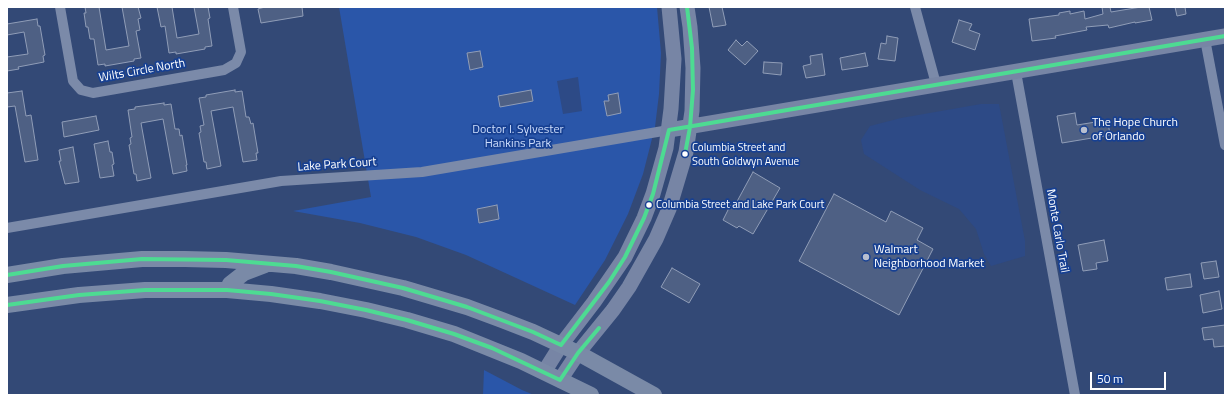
<!DOCTYPE html>
<style>
body{margin:0}
#map{position:relative;width:1232px;height:402px;overflow:hidden;background:#334976;font-family:"Titillium Web",sans-serif}
canvas{display:block}
.frame{position:absolute;inset:0;border:8px solid #fff;pointer-events:none}
.scale{position:absolute;left:1090px;top:372px;width:76px;height:18px;box-sizing:border-box;border:2px solid #fff;border-top:0;padding-left:5px;font-size:12px;line-height:14px;white-space:nowrap;color:#fff;-webkit-text-stroke:3px #174092;paint-order:stroke}
</style>
<div id="map">
<canvas width="1232" height="402"></canvas>
<div class="frame"></div>
<div class="scale">50 m</div>
</div>
<script>
const context = document.querySelector('canvas').getContext('2d');
context.lineJoin = 'round';
function fill(path, color) { context.fillStyle = color; context.fill(path, 'evenodd'); }
const toPath = rows => new Path2D(rows.map(r => 'M' + r).join(''));
function strokePath(path, color, width, dash) { context.strokeStyle = color; context.lineWidth = width; context.lineCap = dash ? 'butt' : 'round'; context.setLineDash(dash || []); context.stroke(path); }
function drawText(font, color, halo, rows, align = 'center') {
  context.font = font + ' "Titillium Web",sans-serif'; context.lineWidth = 3.5; context.setLineDash([]); context.textBaseline = 'middle'; context.strokeStyle = halo; context.fillStyle = color; for (const [text, x, y, turn = 0] of rows) {
    context.save(); context.translate(x, y); context.rotate((+turn || 0) * Math.PI / 180); context.textAlign = isNaN(turn) ? turn : align; if (halo) context.strokeText(text, 0, 0); context.fillText(text, 0, 0); context.restore();
  }
}
fill(toPath([
 [339,7,657,7,661,53,659,94,655,127,643,174,628,214,605,260,575,305,466,255,416,237,360,223,293,211,371,197],
 [484,370,522,390,534,395,483,395]
]), '#2a56a9');
fill(toPath([
 [578,77,582,111,563,114,557,81],
 [981,104,999,104,1025,241,1025,256,991,266,984,254,976,229,959,209,920,190,864,154,861,140,870,126,901,118]
]), '#2d4a86');
const building = toPath([
 [85,7,99,7,106,50,129,46,122,7,138,7,141,18,138,19,140,30,136,31,141,58,134,59,134,61,105,66,105,64,98,65,94,39,90,39,88,27,86,27,84,13,86,13,85,7],
 [157,7,172,7,177,38,199,34,194,7,208,7,210,18,208,19,212,46,205,47,205,49,176,54,176,52,169,53,165,26,161,27,157,7],
 [265,7,302,7,303,16,261,23,258,9,265,7],
 [709,7,722,7,726,25,713,27,709,7],
 [1102,7,1110,7,1111,12,1141,7,1149,7,1152,20,1135,23,1135,22,1109,28,1108,25,1086,27,1087,30,1055,36,1056,38,1032,41,1029,19,1059,15,1059,13,1070,11,1070,14,1084,11,1085,19,1103,14,1102,7],
 [1175,7,1185,7,1186,14,1177,16,1175,7],
 [37,19,38,26,40,26,45,55,43,56,44,62,18,67,19,69,7,71,7,57,28,54,24,32,7,35,7,24,37,19],
 [959,20,972,24,969,30,980,34,975,50,952,42,959,20],
 [887,36,898,38,895,61,878,59,881,43,886,44,887,36],
 [736,40,742,46,747,41,758,51,745,65,728,50,736,40],
 [480,51,483,67,470,70,467,53,480,51],
 [865,53,868,66,842,70,840,58,865,53],
 [822,54,825,75,806,78,803,66,811,64,810,56,822,54],
 [764,62,782,63,781,75,763,73,764,62],
 [235,90,235,92,242,91,246,117,249,117,251,124,253,123,258,153,256,153,257,160,243,162,233,107,211,111,221,166,207,169,206,162,204,162,199,133,201,132,200,126,204,125,199,98,206,97,206,95,235,90],
 [531,90,533,101,500,107,498,96,531,90],
 [22,91,26,116,31,115,38,160,25,162,15,106,7,107,7,93,22,91],
 [618,93,621,113,607,116,604,101,609,101,608,95,618,93],
 [164,103,164,105,171,104,175,129,179,129,180,136,182,135,187,165,186,165,187,171,173,174,163,119,141,123,151,178,137,181,136,174,134,174,129,145,131,144,130,138,132,137,128,110,135,109,135,107,164,103],
 [1075,113,1077,125,1102,121,1102,123,1108,122,1110,135,1062,143,1057,116,1075,113],
 [96,116,99,130,64,137,62,122,96,116],
 [108,141,110,152,112,152,114,164,112,165,114,176,100,178,94,144,108,141],
 [73,147,79,182,65,184,59,161,61,161,59,150,73,147],
 [753,172,780,188,753,234,739,226,737,228,723,220,730,206,734,207,753,172],
 [834,194,886,222,891,211,923,228,917,240,933,249,899,315,799,261,834,194],
 [497,205,499,219,479,223,477,209,497,205],
 [1104,240,1108,261,1096,263,1097,269,1083,271,1078,245,1104,240],
 [1216,261,1219,277,1204,279,1201,263,1216,261],
 [672,268,700,284,689,303,661,287,672,268],
 [1190,274,1192,287,1167,290,1165,278,1190,274],
 [1219,291,1222,309,1203,313,1200,295,1219,291],
 [1225,325,1225,346,1214,347,1213,339,1204,340,1202,328,1225,325]
]);
fill(building, '#4e6084');
strokePath(building, '#909db7', 1);
strokePath(toPath([
 [60,7,73,81,81,90,93,93,224,70,236,63,241,52,233,7],
 [915,7,936,84],
 [1205,39,1225,145],
 [1016,72,1075,395],
 [7,228,281,181,422,172,669,130]
]), '#7b8aa9', 10);
strokePath(toPath([
 [669,130,1225,36],
 [544,372,561,345,594,302,625,257,644,218,653,194,666,148,671,109,674,59,669,7],
 [560,380,578,353,613,310,629,287,656,239,669,209,686,152,692,111,693,68,690,27,687,7]
]), '#7785a5', 15);
strokePath(toPath([
 [7,275,63,266,142,259,185,259,226,260,296,266,331,272,403,288,467,307,502,320,533,332,578,353,654,395],
 [227,290,230,284,244,273,265,265],
 [7,305,79,295,145,290,227,290,271,294,320,301,366,310,407,320,454,334,521,361,591,395]
]), '#7a8aa7', 16);
strokePath(toPath([
 [685,154,690,127,693,90,692,48,687,7],
 [7,275,63,266,142,259,226,260,296,266,331,272,403,288,467,307,533,332,561,345,609,282,625,257,644,218,653,194,669,130,1225,36],
 [7,305,79,295,145,290,227,290,271,294,320,301,366,310,407,320,454,334,492,348,560,380,578,353,599,328]
]), '#4ddb92', 4);
for (const [x, y, r, color] of [
 [1084,130,4,"#b8bfcf"],
 [685,154,3.5,"#fff"],
 [649,205,3.5,"#fff"],
 [866,257,4,"#b8bfcf"]
]) { const dot = new Path2D(); dot.arc(x, y, r, 0, 2 * Math.PI); context.fillStyle = color; context.fill(dot); strokePath(dot, '#174092', 1.5); }
drawText('11px', '#fff', '#174092', [
 ["Columbia Street and",692,148],
 ["South Goldwyn Avenue",692,162],
 ["Columbia Street and Lake Park Court",656,205]
], 'left');
drawText('12px', '#fff', '#174092', [
 ["Wilts Circle North",142,71,-10],
 ["Lake Park Court",337,165,-4],
 ["Monte Carlo Trail",1057,231,80]
]);
drawText('12px', '#fff', '#174092', [
 ["The Hope Church",1092,123],
 ["of Orlando",1092,137],
 ["Walmart",874,250],
 ["Neighborhood Market",874,264]
], 'left');
drawText('12px', '#cdddfc', '#174092', [
 ["Doctor I. Sylvester",518,130],
 ["Hankins Park",518,144]
]);
</script>
